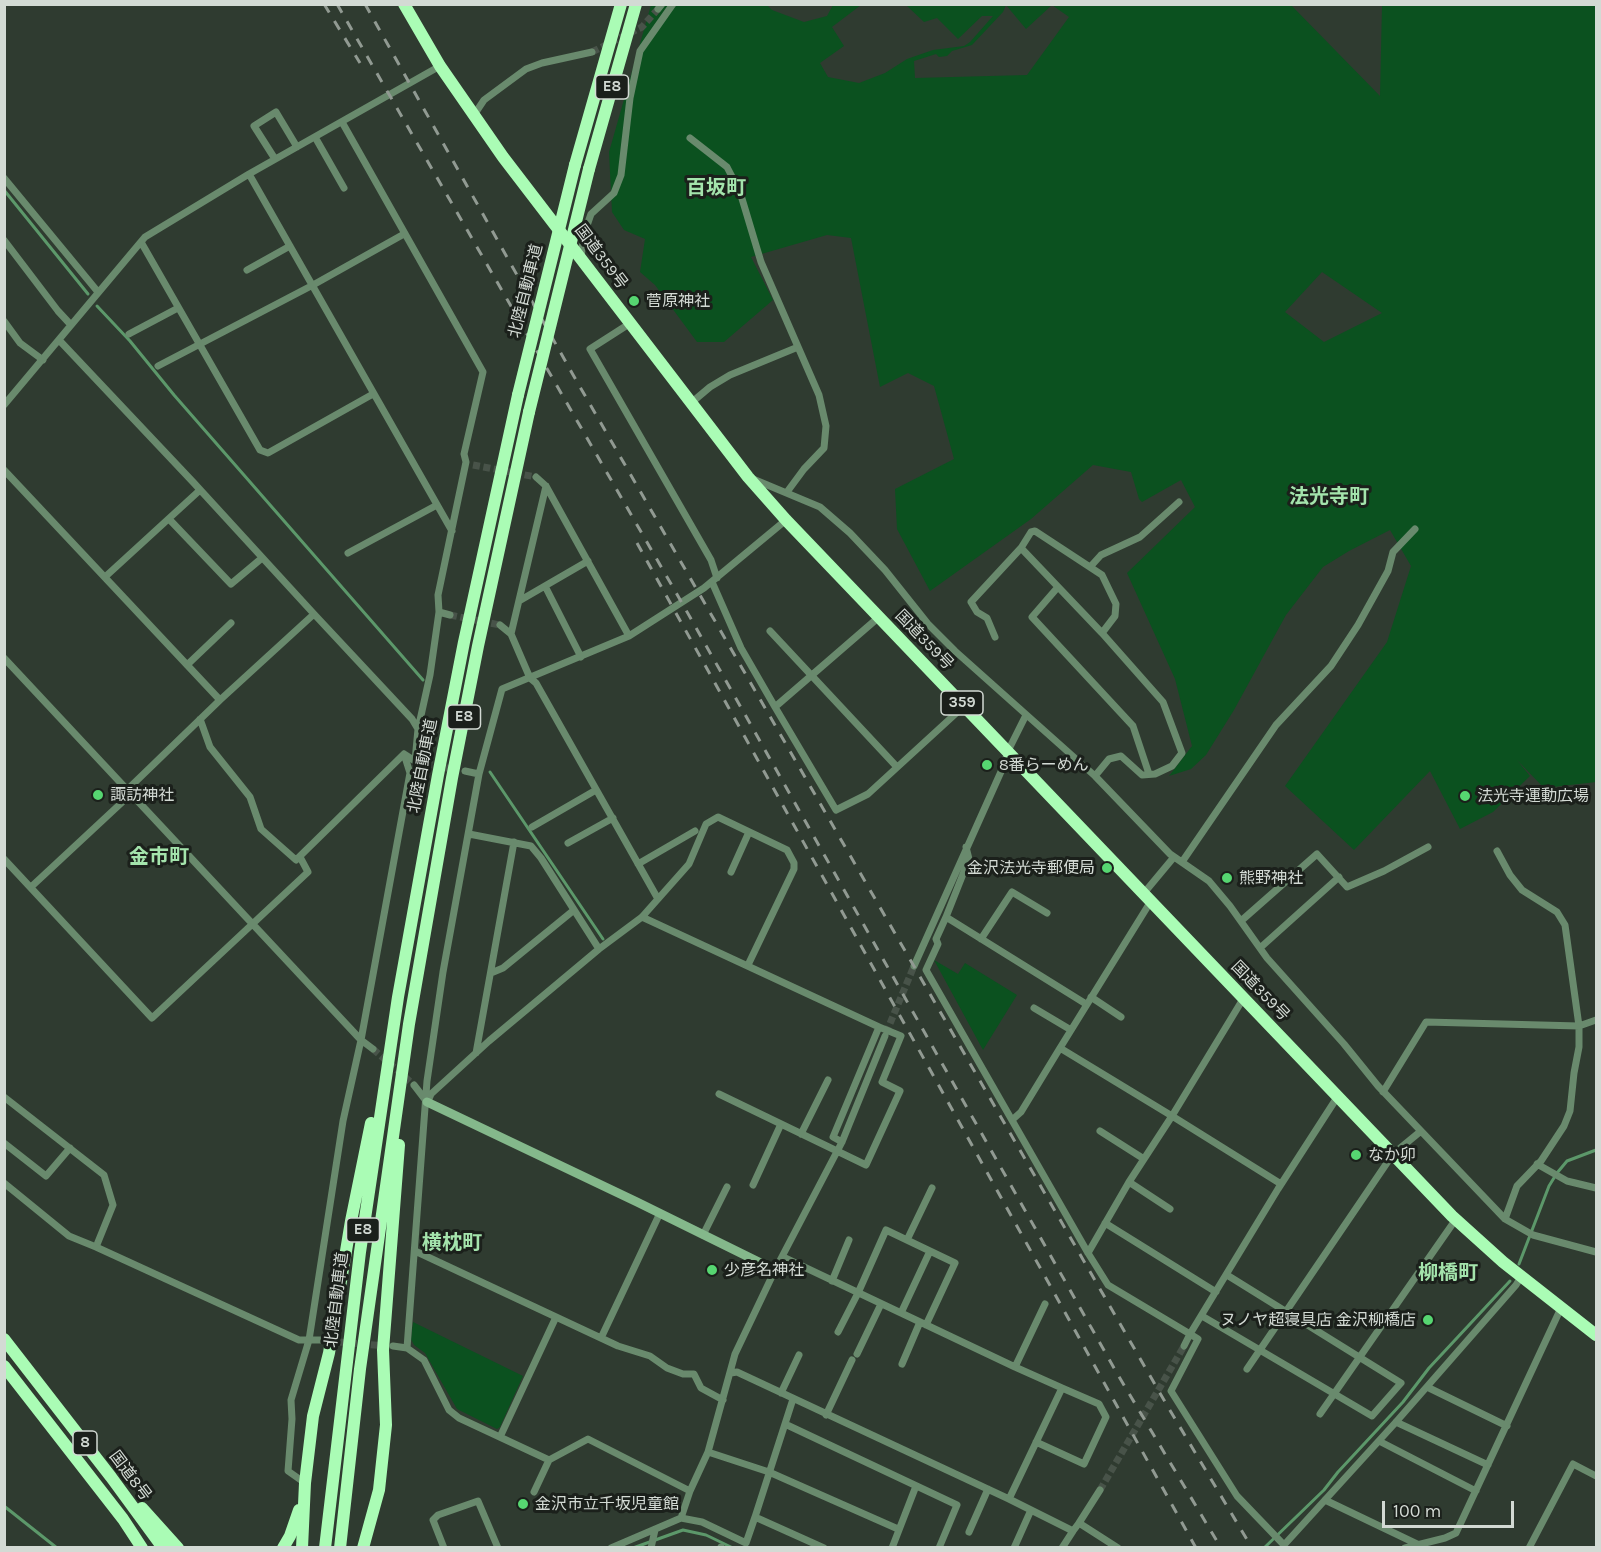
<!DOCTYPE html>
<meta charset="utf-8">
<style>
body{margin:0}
#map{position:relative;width:1601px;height:1552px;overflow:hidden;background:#2f3b30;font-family:Karla,sans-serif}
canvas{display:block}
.frame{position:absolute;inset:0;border:6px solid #d3dad4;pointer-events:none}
.scale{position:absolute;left:1382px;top:1501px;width:132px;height:27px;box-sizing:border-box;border:3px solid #d3dad4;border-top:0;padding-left:8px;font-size:18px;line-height:21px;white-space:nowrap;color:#d3dad4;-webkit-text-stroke:4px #1b201b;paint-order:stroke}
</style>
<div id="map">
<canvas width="1601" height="1552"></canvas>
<div class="frame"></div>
<div class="scale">100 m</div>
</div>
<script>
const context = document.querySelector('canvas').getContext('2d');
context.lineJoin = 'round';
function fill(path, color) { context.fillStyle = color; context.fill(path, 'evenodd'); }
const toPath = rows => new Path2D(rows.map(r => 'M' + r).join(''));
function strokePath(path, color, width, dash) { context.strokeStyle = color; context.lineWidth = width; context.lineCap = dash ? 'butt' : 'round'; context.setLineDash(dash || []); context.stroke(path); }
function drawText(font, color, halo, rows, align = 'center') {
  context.font = font + ' Karla,"Noto Sans JP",sans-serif'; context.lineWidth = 6; context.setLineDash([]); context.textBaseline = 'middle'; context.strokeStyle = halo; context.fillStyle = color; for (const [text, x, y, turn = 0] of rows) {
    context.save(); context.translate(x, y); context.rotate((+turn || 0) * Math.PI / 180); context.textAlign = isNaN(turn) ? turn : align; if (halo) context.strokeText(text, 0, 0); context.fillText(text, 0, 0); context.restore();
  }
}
fill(toPath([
 [651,5,767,5,772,10,804,22,827,16,833,5,861,5,832,27,844,46,820,63,828,77,859,83,885,73,907,59,933,50,964,46,970,42,993,16,982,16,958,39,937,18,924,22,906,5,1291,5,1380,96,1382,5,1596,5,1596,782,1544,788,1517,760,1530,776,1493,812,1460,829,1430,771,1354,850,1285,786,1387,642,1411,566,1390,530,1349,551,1323,567,1286,615,1234,710,1206,755,1191,769,1169,776,1192,746,1175,679,1127,573,1195,507,1181,480,1142,502,1139,499,1131,472,1093,465,1031,519,930,591,897,529,895,489,954,459,934,386,908,373,880,387,851,238,827,235,751,257,773,300,724,342,697,342,655,285,640,272,645,239,624,230,612,212,609,152],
 [1006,5,1026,29,1052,5,1069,17,1027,75,915,78,914,61,936,54,939,57,947,56,952,51,972,45,1003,12],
 [1322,272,1382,313,1324,342,1285,312],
 [934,960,958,974,965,963,1017,995,983,1050],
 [413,1322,523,1376,500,1427,497,1429,457,1409,425,1353,414,1345,411,1339]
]), '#0b511f');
strokePath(toPath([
 [4,190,88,294],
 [97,306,130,341,174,395,423,680],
 [490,772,603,939],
 [1519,1264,1549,1186,1557,1173,1567,1161,1596,1150],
 [4,1506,57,1548],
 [633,1548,683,1530,706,1535,733,1548],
 [1264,1548,1324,1490,1338,1472,1403,1402,1429,1368,1510,1281]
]), '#5c986a', 3);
strokePath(toPath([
 [592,52,642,27,658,9],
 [473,465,536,477],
 [450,615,500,625],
 [415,761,456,770],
 [886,1033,914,966],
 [373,1049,414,1085],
 [329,1341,386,1346],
 [1100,1490,1184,1346]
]), '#485349', 7, [7, 3.5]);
strokePath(toPath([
 [658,9,662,4],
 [474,115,484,100,526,69,542,63,592,52],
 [342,122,483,372,464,454,466,462,438,595,439,612,430,675,418,729,415,761,404,754],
 [315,137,344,188],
 [690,138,727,167,740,192,761,262,819,395,826,426,824,448,804,469,787,492],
 [275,159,254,126,276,112,297,147],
 [249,174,452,531],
 [4,178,98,292],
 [4,240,58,311,71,325],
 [141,242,260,450,268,453,373,394],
 [581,257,584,234,591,214,614,193,621,175,630,98,640,51,673,4],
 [247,270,290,246],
 [4,321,20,343,43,360],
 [629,324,590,349,711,560,717,578],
 [129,334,178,308],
 [59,340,193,482,314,614,412,719,418,729],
 [158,366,313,285,404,234],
 [691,403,710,387,730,375,798,347],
 [4,405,145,237,249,174,440,66],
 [4,470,220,700],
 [536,477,546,486,629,636],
 [753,479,820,507,850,533,885,570,928,624,955,651,1095,776,1170,854,1209,881,1230,906,1267,958,1344,1044,1378,1086,1505,1219,1533,1235,1596,1252],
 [169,519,231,584,262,558],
 [1021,548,1031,532,1035,531,1102,575,1116,604,1115,616,1102,633],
 [348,553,437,505],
 [1091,566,1101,555,1140,537,1179,502],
 [105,577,200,490],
 [712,582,741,648,775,707],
 [545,586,581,657],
 [1058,587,1032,617,1133,726,1149,774],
 [519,601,588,561],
 [439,612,450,615],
 [879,617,775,707,836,810,868,794,964,706],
 [500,625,511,634,530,678,536,683,658,899],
 [770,631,897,767],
 [511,634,546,486],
 [995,637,987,618,977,612,971,602,1021,548,1102,633,1163,702,1182,753,1172,766,1155,774,1142,775,1121,756,1109,759,1095,776],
 [4,658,361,1040,373,1049],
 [187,665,231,623],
 [200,719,210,747,250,797,261,829,296,860,404,754],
 [465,771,479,774],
 [128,789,220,700,314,614],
 [532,827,596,790],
 [469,834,531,846,541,858,599,949],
 [568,843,613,818],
 [966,847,969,859,946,917,1086,1004],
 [1497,851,1510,875,1522,890,1557,912,1565,925,1579,1026,1579,1047,1574,1073,1570,1111,1564,1126,1541,1161,1517,1186,1505,1219],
 [4,859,152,1018,308,872,300,857],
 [1182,862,1276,725,1331,666,1358,625,1388,571,1393,552,1415,529],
 [638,864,695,831],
 [731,872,749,832],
 [31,887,132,793],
 [1144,893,1174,857],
 [1151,901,1060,1048,1172,1116,1281,1184],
 [642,917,879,1027,833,1137,842,1142],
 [946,917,936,939,938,944,926,970,1088,1253,1108,1285,1190,1334,1278,1189,1338,1096],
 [1241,921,1317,854,1347,887,1384,871,1428,847],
 [981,939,1012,892,1047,913],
 [1260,948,1339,877],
 [914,966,1004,765,1008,751,1026,715],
 [491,973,503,968,574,910],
 [1091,997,1121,1017],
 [1034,1008,1071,1030],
 [476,1053,514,842],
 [414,1085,427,1102],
 [1383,1092,1426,1022,1579,1026,1596,1020],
 [719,1094,866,1165,900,1091,882,1082,901,1036,879,1027],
 [4,1097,104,1175,113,1205,96,1247],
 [428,1101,431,1094,489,1041,599,949,642,917,689,864,706,824,718,817,787,850,794,863,794,869,748,965],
 [1012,1120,1021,1112,1060,1048],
 [1100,1131,1144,1159],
 [801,1134,828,1080],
 [4,1143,46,1176,70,1148],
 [1537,1164,1567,1181,1596,1188],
 [1129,1182,1170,1209],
 [4,1183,69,1236,96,1247,299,1340,323,1340],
 [753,1185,781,1124],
 [1105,1223,1216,1292],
 [703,1235,727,1187],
 [907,1240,932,1188],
 [415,1251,618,1346,650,1356,667,1368,683,1374,694,1374,701,1388,723,1400],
 [1088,1253,1129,1182,1172,1116,1243,999],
 [783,1257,1015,1367,1062,1388,1009,1499],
 [832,1281,849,1240],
 [901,1313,930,1251],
 [1202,1316,1372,1416,1401,1383,1227,1275],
 [838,1332,858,1293,886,1230,955,1263,926,1325],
 [601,1338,660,1213],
 [393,1346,407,1348,424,1360,449,1410,459,1418,549,1460,588,1439,690,1491],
 [1184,1346,1190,1334,1198,1339,1171,1391,1237,1496,1284,1545],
 [407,1348,427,1081,443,972,479,774,502,689,629,636,704,588,786,520],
 [857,1354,881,1304],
 [902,1364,920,1322],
 [1015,1367,1045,1304],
 [1247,1369,1393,1154,1421,1131],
 [731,1373,737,1372,1009,1499,1073,1531,1079,1523,1118,1548],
 [1427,1387,1507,1426],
 [781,1393,799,1355],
 [793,1399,755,1517,824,1548],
 [1320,1414,1456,1219],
 [826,1415,852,1360],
 [1396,1422,1488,1465],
 [785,1424,957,1505,939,1548],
 [500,1437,556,1317],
 [1379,1441,1476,1491],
 [1036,1442,1084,1464,1106,1417,1099,1404,1062,1388],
 [708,1452,769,1472,898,1529],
 [305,1483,288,1471,292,1419,291,1400,309,1340,343,1121,361,1040,410,773,404,754],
 [534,1492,549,1460],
 [1325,1500,1417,1544],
 [681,1518,702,1522,746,1543,755,1517],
 [1079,1523,1100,1490],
 [969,1532,988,1489],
 [444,1548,433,1520,438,1515,478,1501,498,1548],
 [611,1548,681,1518,690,1491,708,1452,735,1354,775,1270,842,1142,885,1036],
 [651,1548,655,1530],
 [721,1548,721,1547],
 [892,1548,916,1486],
 [1014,1548,1031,1510],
 [1062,1548,1073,1531],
 [1285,1548,1284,1545,1396,1422,1516,1285,1521,1277],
 [1405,1548,1445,1538,1456,1533,1561,1308],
 [1529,1548,1573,1464,1596,1476]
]), '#698a6d', 7);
strokePath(toPath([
 [427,1102,637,1202,775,1270]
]), '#84b88b', 9);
strokePath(toPath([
 [404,4,440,66,503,157,748,477,786,520,1452,1216,1503,1262,1596,1335],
 [575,165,621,4],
 [589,169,636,4],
 [4,1339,111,1477,163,1548],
 [4,1366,123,1519,142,1548],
 [142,1508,178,1548],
 [283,1548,290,1536,299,1510],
 [302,1548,305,1483,313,1416,329,1353,351,1221,371,1123],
 [325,1548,360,1252,398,997,438,775,464,642,518,395],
 [340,1548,360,1369,409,1024,452,778,478,646,529,412],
 [363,1548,379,1490,386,1425,383,1350,399,1145]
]), '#aafcb5', 12);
strokePath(toPath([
 [324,4,360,63],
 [337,4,682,603,1118,1375,1221,1548],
 [365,4,572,373,1168,1407,1252,1548],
 [637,543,1196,1548]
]), '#919a92', 3, [10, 10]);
strokePath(toPath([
 [518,395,575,165],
 [529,412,589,169]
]), '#aafcb5', 12);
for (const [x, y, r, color] of [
 [634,301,6,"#56d671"],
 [987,765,6,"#56d671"],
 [98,795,6,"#56d671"],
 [1465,796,6,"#56d671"],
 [1107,868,6,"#56d671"],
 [1227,878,6,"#56d671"],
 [1356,1155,6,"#56d671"],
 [712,1270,6,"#56d671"],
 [1428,1320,6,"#56d671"],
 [523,1504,6,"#56d671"]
]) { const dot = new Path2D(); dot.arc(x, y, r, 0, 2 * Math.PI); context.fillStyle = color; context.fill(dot); strokePath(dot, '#1b201b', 2); }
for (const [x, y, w] of [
 [612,87,33],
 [962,703,42],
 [464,717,33],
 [363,1230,33],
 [85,1443,24]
]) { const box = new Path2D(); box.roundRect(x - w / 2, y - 12, w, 24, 4.5); context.fillStyle = '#1b201b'; context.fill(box); strokePath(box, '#d3dad4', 1.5); }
drawText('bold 15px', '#d3dad4', null, [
 ["E8",612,87],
 ["359",962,703],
 ["E8",464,717],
 ["E8",363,1230],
 ["8",85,1443]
]);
drawText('16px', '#d3dad4', '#1b201b', [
 ["国道359号",601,257,53],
 ["北陸自動車道",526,291,-76],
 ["国道359号",924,640,46],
 ["北陸自動車道",423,766,-79],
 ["国道359号",1260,991,46],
 ["北陸自動車道",337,1300,-83],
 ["国道8号",130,1476,53]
]);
drawText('16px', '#d3dad4', '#1b201b', [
 ["菅原神社",646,301],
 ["8番らーめん",999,765],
 ["諏訪神社",110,795],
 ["法光寺運動広場",1477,796],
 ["金沢法光寺郵便局",1095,868,"right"],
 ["熊野神社",1239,878],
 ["なか卯",1368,1155],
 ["少彦名神社",724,1270],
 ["ヌノヤ超寝具店 金沢柳橋店",1416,1320,"right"],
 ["金沢市立千坂児童館",535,1504]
], 'left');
drawText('bold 20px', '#a4e4ac', '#1b201b', [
 ["百坂町",716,188],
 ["法光寺町",1329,497],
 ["金市町",159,857],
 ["横枕町",452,1243],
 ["柳橋町",1448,1273]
]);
</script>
